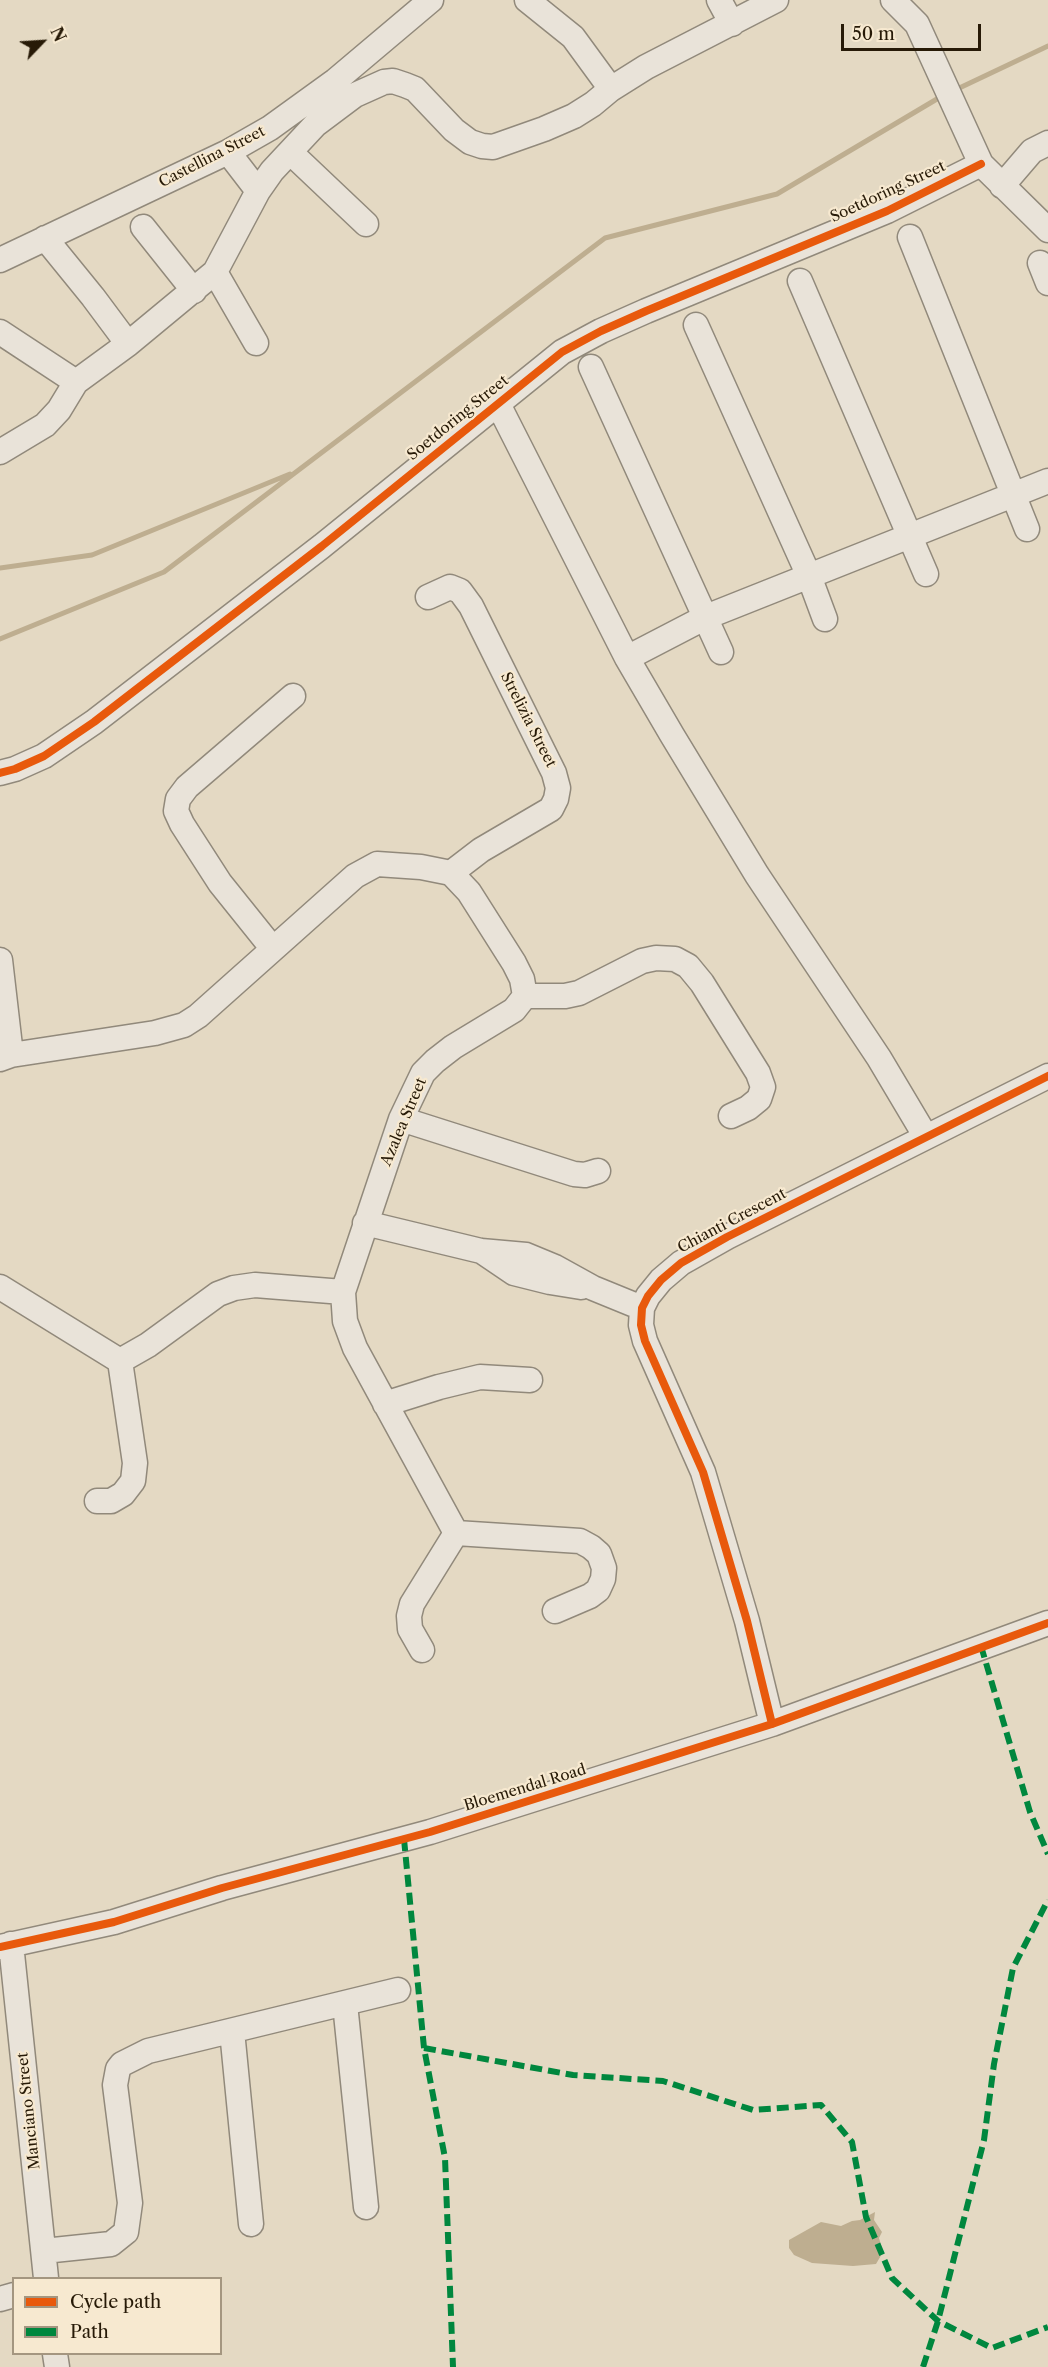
<!DOCTYPE html>
<style>
body{margin:0}
#map{position:relative;width:1048px;height:2367px;overflow:hidden;background:#e4d9c3;font-family:"Libre Caslon Text",serif}
canvas{display:block}
.legend{position:absolute;left:12px;top:2277px;width:210px;height:78px;box-sizing:border-box;background:#f7e9d0;border:2px solid #a49680;margin:0;padding:8px 10px;list-style:none;font-size:18px;color:#271a07}
.legend li{display:flex;align-items:center;gap:12px;height:30px}
.legend b{width:30px;border:2px solid #a49680}
.north{position:absolute;left:12px;top:12px;width:60px;height:60px;-webkit-text-stroke:4px #f7e9d0;paint-order:stroke;rotate:65deg;font-size:16px;font-weight:700;line-height:24px;text-align:center;color:#271a07}
.north::after{content:'';display:block;margin:auto;width:21px;height:27px;background:#271a07;clip-path:polygon(50% 0,100% 100%,50% 72%,0 100%)}
.scale{position:absolute;left:841px;top:24px;width:140px;height:27px;box-sizing:border-box;border:3px solid #271a07;border-top:0;padding-left:8px;font-size:18px;line-height:21px;white-space:nowrap;color:#271a07;-webkit-text-stroke:4px #f7e9d0;paint-order:stroke}
</style>
<div id="map">
<canvas width="1048" height="2367"></canvas>
<ul class="legend">
<li><b style="height:8px;background:#e8590c"></b>Cycle path</li>
<li><b style="height:8px;background:#00873e"></b>Path</li>
</ul>
<div class="north">N</div>
<div class="scale">50 m</div>
</div>
<script>
const context = document.querySelector('canvas').getContext('2d');
context.lineJoin = 'round';
function fill(path, color) { context.fillStyle = color; context.fill(path, 'evenodd'); }
const toPath = rows => new Path2D(rows.map(r => 'M' + r).join(''));
function strokePath(path, color, width, dash) { context.strokeStyle = color; context.lineWidth = width; context.lineCap = dash ? 'butt' : 'round'; context.setLineDash(dash || []); context.stroke(path); }
function drawText(font, color, halo, rows, align = 'center') {
  context.font = font + ' "Libre Caslon Text",serif'; context.lineWidth = 4.5; context.setLineDash([]); context.textBaseline = 'middle'; context.strokeStyle = halo; context.fillStyle = color; for (const [text, x, y, turn = 0] of rows) {
    context.save(); context.translate(x, y); context.rotate((+turn || 0) * Math.PI / 180); context.textAlign = isNaN(turn) ? turn : align; if (halo) context.strokeText(text, 0, 0); context.fillText(text, 0, 0); context.restore();
  }
}
fill(toPath([
 [875,2212,874,2220,882,2232,879,2238,883,2252,876,2264,853,2266,812,2263,794,2255,789,2248,789,2240,821,2222,841,2226,852,2221,860,2220]
]), '#beae90');
strokePath(toPath([
 [953,91,1048,46],
 [0,568,92,555,290,474],
 [0,639,164,572,605,238,777,194,942,96]
]), '#beae90', 5);
const minor = toPath([
 [527,0,573,37,611,89],
 [719,0,732,24],
 [893,0,917,24,981,164,1048,230],
 [228,152,258,191],
 [290,152,366,224],
 [1002,186,1032,151,1048,143],
 [143,227,194,291],
 [910,237,1027,529],
 [45,238,93,297,128,344],
 [0,260,228,152,270,128,335,81,431,0],
 [1040,263,1048,283],
 [215,272,256,343],
 [800,281,926,574],
 [696,325,809,576,825,619],
 [0,332,76,382],
 [591,367,721,652],
 [497,402,627,658,672,735,757,875,879,1058,926,1137],
 [0,452,45,425,59,410,76,382,128,344,215,272,258,191,272,171,315,125,355,95,384,82,393,81,405,85,415,89,454,130,470,142,482,146,493,147,544,129,574,116,593,104,611,89,646,67,776,0],
 [428,597,450,587,460,591,471,606,554,773,558,788,556,799,551,809,481,850,451,873],
 [627,658,706,617,1048,481],
 [0,773,15,769,44,756,94,722,322,546,562,352,601,331,646,311,887,211,981,164],
 [273,949,220,883,182,824,176,811,178,799,187,787,293,696],
 [0,960,11,1055],
 [525,996,565,996,579,993,642,961,656,958,675,959,688,966,702,983,758,1073,763,1087,759,1099,748,1108,731,1116],
 [0,1059,11,1055,155,1033,184,1025,198,1016,355,876,377,864,421,867,451,873,469,892,514,963,522,979,525,996],
 [401,1119,574,1174,585,1175,598,1171],
 [365,1223,481,1251,526,1255,555,1267,593,1288,642,1308],
 [483,1252,514,1273,550,1282,581,1287],
 [0,1287,120,1361],
 [120,1361,148,1345,218,1294,234,1288,255,1285,343,1292],
 [385,1404,439,1387,480,1377,530,1380],
 [97,1501,111,1501,123,1494,133,1481,135,1463,120,1361],
 [456,1533,355,1348,345,1321,343,1292,401,1119,423,1073,435,1061,453,1047,514,1010,525,996],
 [456,1533,580,1541,591,1547,599,1554,604,1568,603,1579,598,1590,590,1596,555,1611],
 [422,1650,410,1629,409,1616,412,1604,456,1533],
 [772,1724,747,1621,703,1472,645,1341,641,1325,642,1308,648,1296,661,1280,681,1263,727,1237,1048,1076],
 [11,1944,46,2278],
 [0,1947,114,1922,222,1888,430,1832,772,1724,1048,1623],
 [345,2004,366,2207],
 [232,2031,251,2224],
 [44,2251,111,2244,126,2232,130,2203,115,2085,118,2069,122,2064,148,2051,398,1990],
 [0,2299,14,2295],
 [55,2354,57,2367]
]);
strokePath(minor, '#91897b', 27);
strokePath(minor, '#e9e3d9', 24);
strokePath(toPath([
 [981,1646,1030,1812,1048,1854],
 [404,1839,424,2048,445,2158,453,2367],
 [424,2048,573,2075,663,2081,753,2110,821,2105,852,2142,866,2217,892,2278,938,2321,992,2348,1048,2327],
 [923,2367,938,2321,984,2140,994,2064,1013,1968,1048,1900]
]), '#00873e', 6, [12, 6]);
strokePath(toPath([
 [0,773,15,769,44,756,94,722,322,546,562,352,601,331,646,311,887,211,981,164],
 [772,1724,747,1621,703,1472,645,1341,641,1325,642,1308,648,1296,661,1280,681,1263,727,1237,1048,1076],
 [0,1947,114,1922,222,1888,430,1832,772,1724,1048,1623]
]), '#e8590c', 8);
drawText('15px', '#271a07', '#f7e9d0', [
 ["Castellina Street",212,157,-27],
 ["Soetdoring Street",888,192,-25],
 ["Soetdoring Street",458,418,-39],
 ["Strelizia Street",528,720,63],
 ["Azalea Street",404,1122,-67],
 ["Chianti Crescent",732,1221,-28],
 ["Bloemendal Road",525,1788,-17],
 ["Manciano Street",29,2111,-96]
]);
</script>
